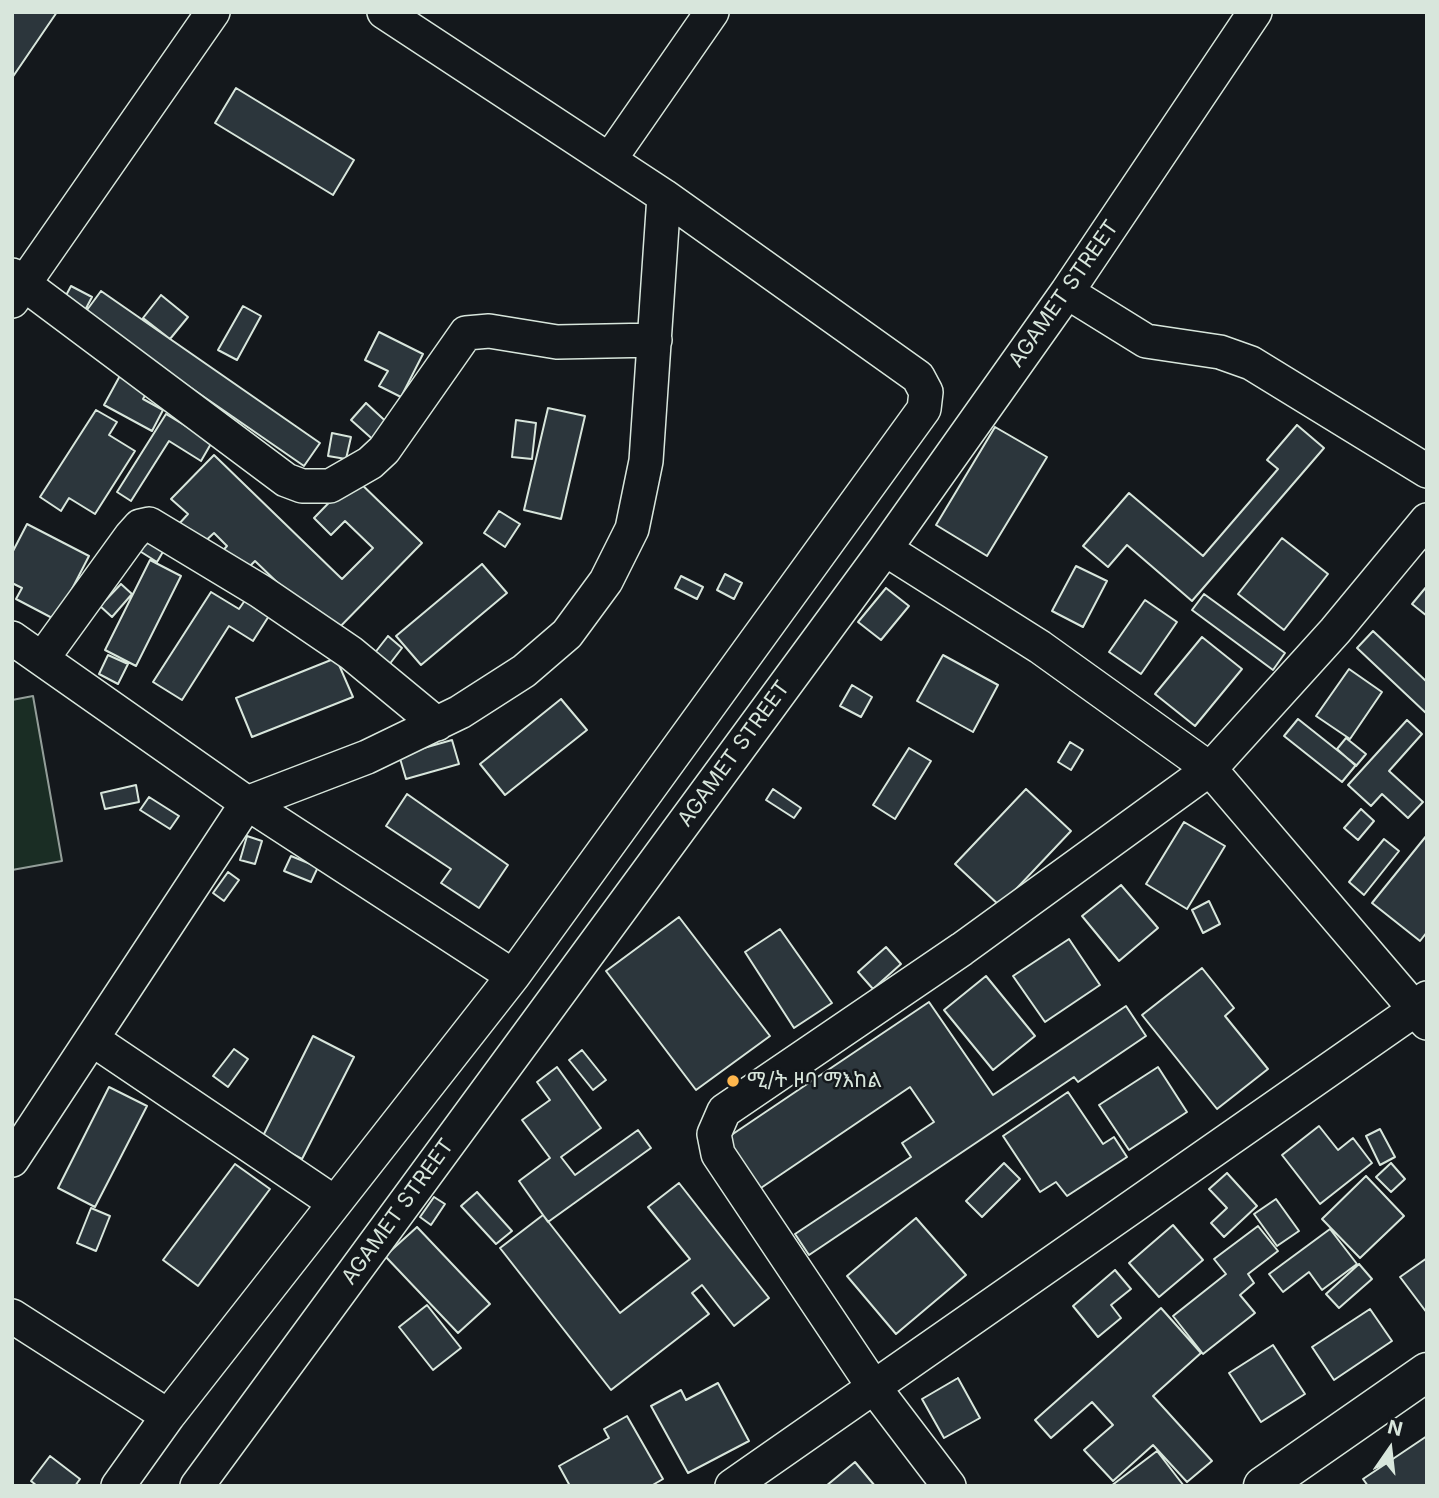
<!DOCTYPE html>
<meta charset="utf-8">
<style>
body{margin:0}
#map{position:relative;width:1439px;height:1498px;overflow:hidden;background:#14181c;font-family:Inter,sans-serif}
canvas{display:block}
.frame{position:absolute;inset:0;border:14px solid #d8e6dc;pointer-events:none}
.north{position:absolute;left:1355px;top:1414px;width:70px;height:70px;-webkit-text-stroke:5px #14181c;paint-order:stroke;rotate:14deg;font-size:19px;font-weight:700;line-height:28px;text-align:center;color:#d8e6dc}
.north::after{content:'';display:block;margin:auto;width:24px;height:32px;background:#d8e6dc;clip-path:polygon(50% 0,100% 100%,50% 72%,0 100%)}
</style>
<div id="map">
<canvas width="1439" height="1498"></canvas>
<div class="frame"></div>
<div class="north">N</div>
</div>
<script>
const context = document.querySelector('canvas').getContext('2d');
context.lineJoin = 'round';
function fill(path, color) { context.fillStyle = color; context.fill(path, 'evenodd'); }
const toPath = rows => new Path2D(rows.map(r => 'M' + r).join(''));
function strokePath(path, color, width, dash) { context.strokeStyle = color; context.lineWidth = width; context.lineCap = dash ? 'butt' : 'round'; context.setLineDash(dash || []); context.stroke(path); }
function drawText(font, color, halo, rows, align = 'center') {
  context.font = font + ' Inter,"Noto Sans Ethiopic",sans-serif'; context.lineWidth = 5; context.setLineDash([]); context.textBaseline = 'middle'; context.strokeStyle = halo; context.fillStyle = color; for (const [text, x, y, turn = 0] of rows) {
    context.save(); context.translate(x, y); context.rotate((+turn || 0) * Math.PI / 180); context.textAlign = isNaN(turn) ? turn : align; if (halo) context.strokeText(text, 0, 0); context.fillText(text, 0, 0); context.restore();
  }
}
const green = toPath([
 [33,696,62,861,12,870,12,700,33,696]
]);
fill(green, '#1a2d24');
strokePath(green, '#939e99', 2);
const building = toPath([
 [12,12,57,12,12,78,12,12],
 [236,88,354,160,333,195,215,123,236,88],
 [71,286,92,297,83,314,62,303,71,286],
 [101,291,320,443,304,466,84,314,101,291],
 [161,295,188,317,170,339,143,318,161,295],
 [243,306,261,316,237,360,218,350,243,306],
 [379,332,423,354,401,397,379,386,388,371,365,360,379,332],
 [122,372,150,387,143,399,163,410,152,431,104,405,122,372],
 [366,403,393,428,378,444,351,420,366,403],
 [548,408,585,416,561,519,524,510,548,408],
 [96,410,117,422,109,435,135,451,95,514,69,498,61,511,40,497,96,410],
 [166,414,212,442,201,461,169,441,131,501,117,492,166,414],
 [516,420,536,423,532,459,512,457,516,420],
 [1297,425,1324,448,1192,601,1127,545,1108,567,1083,546,1129,493,1203,556,1278,469,1267,460,1297,425],
 [995,427,1047,457,987,556,936,525,995,427],
 [332,433,351,437,346,459,328,456,332,433],
 [214,455,342,579,373,548,345,521,331,535,314,518,354,477,422,543,332,635,255,561,240,576,219,555,227,546,214,533,200,546,178,525,188,514,171,499,214,455],
 [499,511,520,524,505,547,484,533,499,511],
 [27,524,89,556,56,620,16,599,22,588,12,583,12,553,27,524],
 [149,533,167,545,157,562,138,550,149,533],
 [1282,538,1328,574,1284,630,1238,594,1282,538],
 [150,560,181,576,136,666,105,650,150,560],
 [482,564,507,593,421,665,396,636,482,564],
 [1076,566,1107,581,1083,627,1052,611,1076,566],
 [725,574,742,583,734,599,717,590,725,574],
 [681,576,703,587,697,599,675,588,681,576],
 [121,584,132,594,112,617,100,606,121,584],
 [1427,586,1427,616,1412,604,1427,586],
 [886,588,909,606,881,640,858,622,886,588],
 [211,592,239,609,250,593,274,608,253,641,229,626,182,700,153,682,211,592],
 [1204,594,1285,653,1273,670,1192,610,1204,594],
 [1145,600,1177,622,1141,674,1109,652,1145,600],
 [1373,631,1427,682,1427,714,1357,648,1373,631],
 [388,636,402,648,385,670,370,659,388,636],
 [1202,637,1242,669,1195,726,1155,694,1202,637],
 [108,655,128,664,118,684,99,674,108,655],
 [943,655,998,685,973,732,917,701,943,655],
 [336,658,353,697,252,737,236,698,336,658],
 [1349,669,1382,692,1350,739,1316,716,1349,669],
 [852,685,872,697,861,717,840,706,852,685],
 [561,699,587,730,505,795,480,764,561,699],
 [1298,719,1356,765,1342,782,1284,736,1298,719],
 [1407,720,1422,734,1389,771,1423,802,1408,818,1382,794,1371,806,1348,785,1407,720],
 [1346,738,1366,754,1356,766,1337,749,1346,738],
 [452,740,459,764,406,779,399,755,452,740],
 [1070,742,1083,750,1071,770,1058,762,1070,742],
 [909,748,931,761,895,819,873,805,909,748],
 [136,785,139,802,105,809,101,793,136,785],
 [773,789,801,808,794,818,766,800,773,789],
 [1026,789,1071,831,1000,906,955,864,1026,789],
 [407,794,508,865,479,908,441,883,451,869,386,826,407,794],
 [149,797,179,816,170,829,140,810,149,797],
 [1361,809,1374,821,1358,840,1344,828,1361,809],
 [1184,822,1225,846,1187,909,1146,884,1184,822],
 [1427,835,1427,932,1420,941,1372,903,1427,835],
 [247,836,262,841,255,864,240,860,247,836],
 [1384,839,1399,851,1364,895,1349,882,1384,839],
 [291,856,318,867,311,882,284,871,291,856],
 [228,872,239,880,224,901,213,893,228,872],
 [1121,885,1158,928,1119,961,1082,916,1121,885],
 [1209,901,1220,924,1203,933,1192,910,1209,901],
 [679,917,770,1036,696,1090,606,971,679,917],
 [780,929,832,1003,794,1028,745,952,780,929],
 [1069,939,1100,985,1045,1022,1013,976,1069,939],
 [886,947,901,964,873,989,858,972,886,947],
 [1202,968,1234,1008,1225,1016,1268,1069,1217,1109,1142,1015,1202,968],
 [986,976,1035,1036,993,1070,944,1010,986,976],
 [929,1002,993,1095,1126,1006,1146,1036,1078,1082,1074,1077,809,1255,795,1234,911,1157,902,1143,934,1122,910,1087,752,1194,718,1144,929,1002],
 [313,1036,354,1057,302,1159,262,1138,313,1036],
 [234,1049,248,1059,228,1087,213,1076,234,1049],
 [582,1050,606,1080,593,1090,569,1060,582,1050],
 [557,1067,601,1128,561,1157,575,1175,638,1130,651,1148,548,1222,519,1181,550,1158,522,1120,550,1100,537,1082,557,1067],
 [1158,1067,1187,1112,1129,1150,1099,1105,1158,1067],
 [109,1087,147,1106,95,1207,58,1188,109,1087],
 [1068,1092,1103,1144,1114,1137,1127,1157,1067,1196,1056,1182,1040,1192,1003,1136,1068,1092],
 [1319,1126,1338,1150,1353,1138,1372,1163,1320,1204,1282,1155,1319,1126],
 [1380,1129,1395,1157,1380,1165,1366,1136,1380,1129],
 [1004,1163,1020,1179,982,1217,966,1201,1004,1163],
 [1391,1163,1405,1179,1391,1192,1376,1177,1391,1163],
 [235,1164,270,1189,198,1286,163,1260,235,1164],
 [1227,1173,1257,1206,1224,1237,1211,1223,1227,1208,1209,1189,1227,1173],
 [1366,1176,1404,1216,1360,1258,1322,1219,1366,1176],
 [679,1183,769,1298,734,1326,702,1285,692,1293,709,1314,611,1390,500,1248,543,1215,620,1313,690,1259,648,1207,679,1183],
 [477,1192,512,1231,496,1244,461,1206,477,1192],
 [434,1197,445,1204,431,1225,420,1217,434,1197],
 [1276,1199,1299,1231,1277,1246,1254,1214,1276,1199],
 [91,1208,110,1216,96,1251,77,1243,91,1208],
 [916,1218,966,1275,896,1334,847,1276,916,1218],
 [1173,1225,1203,1260,1159,1297,1129,1263,1173,1225],
 [1258,1226,1278,1251,1248,1274,1254,1283,1240,1295,1255,1313,1203,1354,1173,1316,1226,1274,1214,1259,1258,1226],
 [417,1227,490,1304,458,1333,385,1256,417,1227],
 [1330,1229,1357,1264,1322,1290,1309,1272,1283,1292,1269,1274,1330,1229],
 [1427,1258,1427,1313,1400,1277,1427,1258],
 [1359,1264,1372,1279,1339,1308,1326,1294,1359,1264],
 [1115,1270,1131,1289,1111,1305,1121,1318,1098,1337,1073,1306,1115,1270],
 [427,1305,461,1348,433,1370,399,1327,427,1305],
 [1161,1308,1201,1353,1153,1396,1212,1461,1187,1482,1153,1445,1113,1481,1084,1450,1113,1425,1092,1402,1051,1438,1035,1420,1161,1308],
 [1370,1309,1392,1341,1334,1380,1312,1347,1370,1309],
 [1273,1345,1305,1394,1261,1422,1229,1373,1273,1345],
 [958,1378,980,1418,944,1438,922,1399,958,1378],
 [718,1383,749,1441,688,1473,651,1406,681,1390,686,1400,718,1383],
 [627,1416,663,1479,651,1486,570,1486,559,1466,609,1438,604,1429,627,1416],
 [1427,1436,1427,1486,1368,1486,1363,1479,1427,1436],
 [1157,1451,1184,1486,1111,1486,1157,1451],
 [50,1456,80,1479,75,1486,37,1486,31,1481,50,1456],
 [855,1462,875,1486,826,1486,855,1462]
]);
fill(building, '#2c363c');
strokePath(building, '#d8e6dc', 2);
const minor = toPath([
 [384,12,664,196,918,377,926,392,924,409,513,976],
 [610,159,712,12],
 [12,275,286,480,302,486,330,486,370,463,384,450,466,333,489,331,557,342,655,340],
 [1067,292,1146,341,1220,352,1251,363,1427,471],
 [12,301,213,12],
 [885,549,1040,647,1210,769,1427,1023],
 [12,638,247,803,513,976,168,1416,12,1316],
 [42,659,131,536,140,526,149,524,260,591,351,653,437,724],
 [92,1039,335,1203],
 [12,1160,247,803,367,757,460,712,524,671,567,634,606,581,632,529,646,461,664,196],
 [118,1486,168,1416],
 [197,1486,885,549,1067,292,1255,12],
 [732,1486,1416,1009,1427,998],
 [949,1486,873,1386,718,1154,714,1134,724,1111,962,949,1210,769,1335,631,1427,520]
]);
const major = toPath([
 [1263,1486,1427,1372]
]);
strokePath(minor, '#d8e6dc', 36);
strokePath(major, '#d8e6dc', 41);
strokePath(minor, '#14181c', 33);
strokePath(major, '#14181c', 38);
for (const [x, y, r, color] of [
 [733,1081,7,"#ffb74d"]
]) { const dot = new Path2D(); dot.arc(x, y, r, 0, 2 * Math.PI); context.fillStyle = color; context.fill(dot); strokePath(dot, '#14181c', 2.5); }
drawText('21px', '#d8e6dc', '#14181c', [
 ["AGAMET STREET",1064,294,-55],
 ["AGAMET STREET",734,754,-54],
 ["AGAMET STREET",398,1212,-54]
]);
drawText('21px', '#d8e6dc', '#14181c', [
 ["ሚ/ት ዞባ ማእከል",747,1081]
], 'left');
</script>
